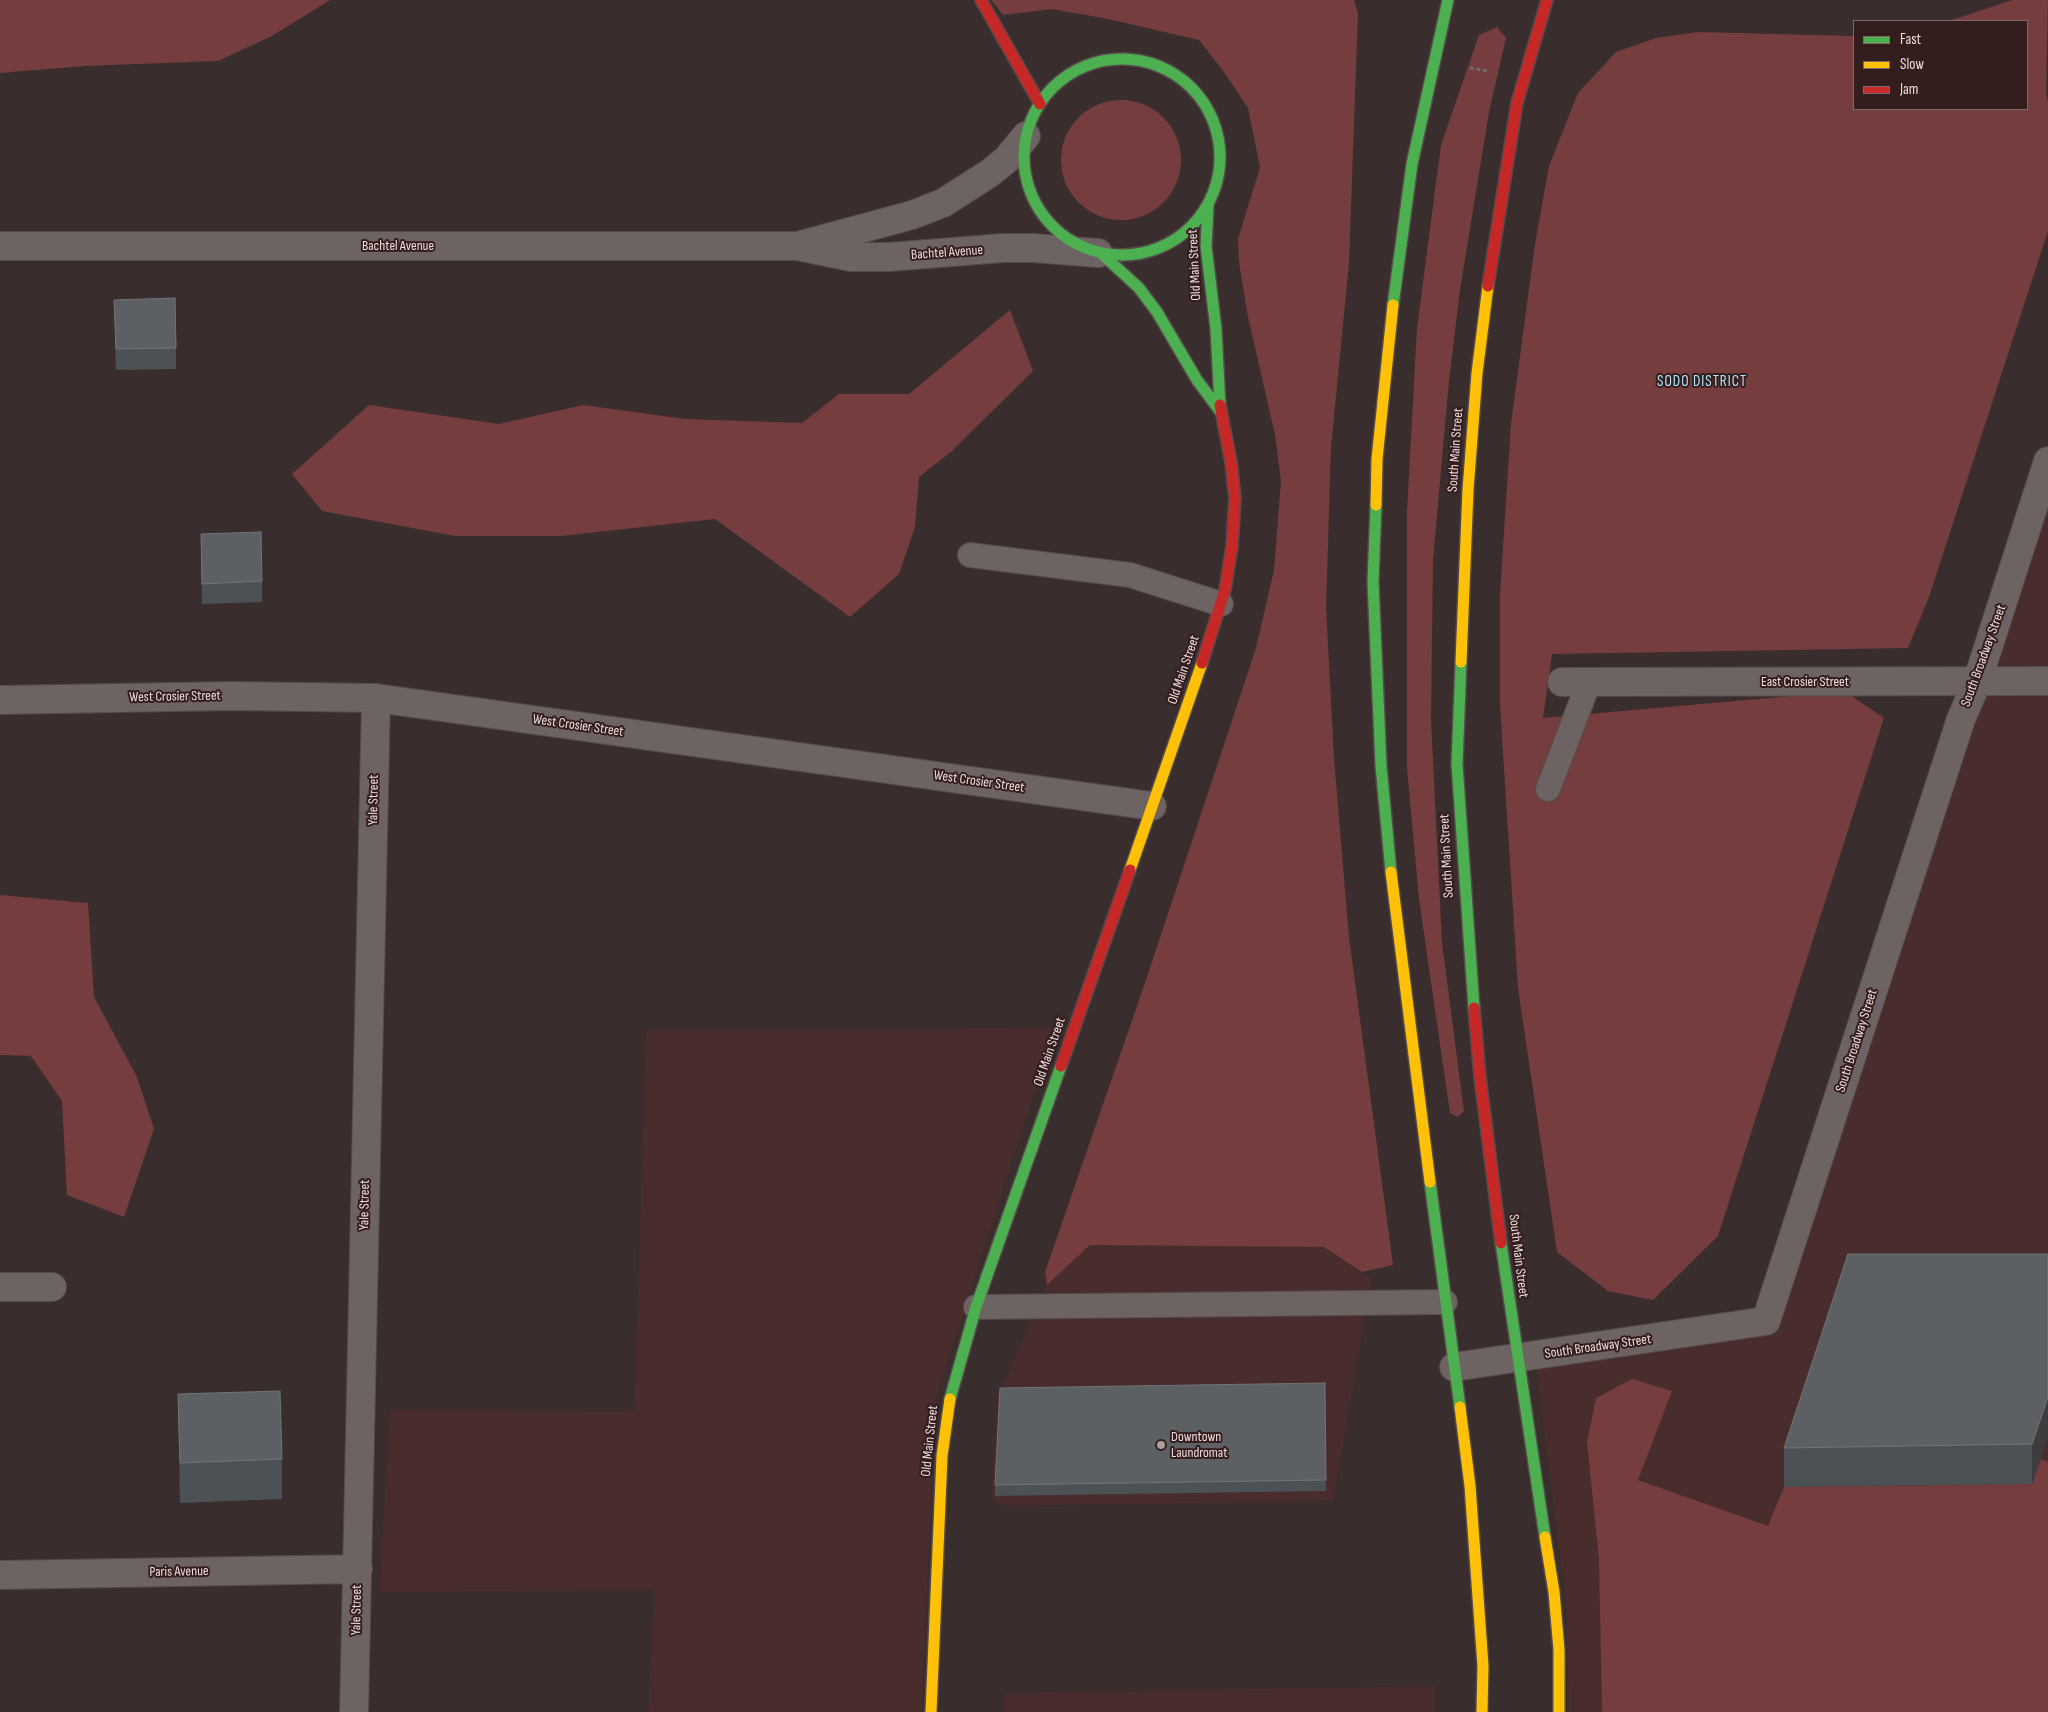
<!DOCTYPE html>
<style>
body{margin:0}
#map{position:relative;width:2048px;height:1712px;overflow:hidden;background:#392d2d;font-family:"Sofia Sans Condensed",sans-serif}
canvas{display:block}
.legend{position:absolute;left:1853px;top:20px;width:175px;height:90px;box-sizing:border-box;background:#341d1d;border:1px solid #7e6a6a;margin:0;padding:6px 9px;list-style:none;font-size:15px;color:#eddddd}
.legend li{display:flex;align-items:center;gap:10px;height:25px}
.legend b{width:25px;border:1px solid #7e6a6a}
</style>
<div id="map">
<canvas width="2048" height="1712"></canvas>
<ul class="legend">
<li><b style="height:6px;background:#4caf50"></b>Fast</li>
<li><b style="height:6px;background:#ffc107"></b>Slow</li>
<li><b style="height:6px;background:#c62828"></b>Jam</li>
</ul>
</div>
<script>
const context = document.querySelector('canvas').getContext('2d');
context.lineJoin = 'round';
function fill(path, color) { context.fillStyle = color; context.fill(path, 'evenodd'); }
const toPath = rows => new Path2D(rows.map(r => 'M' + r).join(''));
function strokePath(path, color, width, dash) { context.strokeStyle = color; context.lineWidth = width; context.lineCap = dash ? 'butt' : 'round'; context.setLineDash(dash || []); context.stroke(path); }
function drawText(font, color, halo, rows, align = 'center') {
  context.font = font + ' "Sofia Sans Condensed",sans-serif'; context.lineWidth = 4; context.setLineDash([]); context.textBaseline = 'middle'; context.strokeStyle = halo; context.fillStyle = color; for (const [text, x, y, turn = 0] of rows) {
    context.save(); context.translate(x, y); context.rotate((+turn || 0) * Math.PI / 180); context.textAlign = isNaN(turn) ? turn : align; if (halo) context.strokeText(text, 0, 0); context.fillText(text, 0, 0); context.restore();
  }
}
fill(toPath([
 [2048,499,2048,1712,1569,1712,1566,1604,1536,1368,1781,1321],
 [1055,1028,935,1403,922,1712,648,1712,654,1590,379,1592,390,1410,634,1411,646,1030],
 [1090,1245,1325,1247,1372,1279,1333,1501,999,1506,992,1497,997,1398,1047,1285],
 [1435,1686,1435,1712,1003,1712,1004,1693]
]), '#492c2c');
fill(toPath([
 [0,0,330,0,272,36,218,61,85,66,0,73],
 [991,0,1354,0,1358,13,1349,263,1331,448,1326,607,1334,758,1349,937,1393,1265,1362,1272,1324,1247,1090,1245,1047,1285,1045,1272,1145,983,1256,648,1274,570,1281,481,1275,435,1247,312,1239,262,1238,239,1260,167,1248,108,1224,72,1199,40,1108,19,1052,9,1003,15],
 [2012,0,2048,0,2046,94,2048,101,2048,231,1929,597,1908,648,1552,654,1543,718,1815,694,1850,695,1884,718,1718,1236,1653,1300,1608,1291,1557,1252,1518,988,1500,705,1500,594,1511,424,1535,244,1549,166,1578,93,1616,52,1656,38,1698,32,1854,36,1854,109,2027,109,2027,21,1949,21],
 [1497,27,1506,38,1489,112,1460,290,1449,381,1433,560,1431,719,1442,943,1464,1111,1458,1117,1450,1113,1419,899,1407,768,1407,511,1417,328,1441,145,1479,35],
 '1061 160a60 60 0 1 1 120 0a60 60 0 1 1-120 0Z',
 [1010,310,1033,371,952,451,919,477,915,527,899,574,850,617,715,519,561,536,455,536,322,511,292,474,369,405,499,424,583,405,685,419,802,423,839,394,909,394],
 [0,895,88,903,94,997,137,1077,154,1129,124,1217,67,1195,62,1101,31,1056,0,1055],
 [1632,1379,1672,1391,1638,1480,1768,1526,1784,1487,2032,1484,2041,1459,2048,1462,2048,1712,1602,1712,1599,1559,1587,1442,1596,1398]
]), '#763d3e');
const lane = toPath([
 [970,555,1130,575,1221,604],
 [1548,789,1589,682],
 [976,1307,1445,1302]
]);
const street = toPath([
 [801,245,912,215,943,203,990,173,1007,159,1026,136],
 [0,246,797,246,851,257,889,257,1003,248,1033,248,1098,253],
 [1562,682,2048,681],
 [0,700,231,696,376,698,1152,806],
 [0,1287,52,1287],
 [1454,1367,1766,1321,1961,719,1977,682,2048,461],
 [0,1575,358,1569],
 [354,1712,376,698]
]);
const fast = toPath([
 '1024 157a98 98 0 1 1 196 0a98 98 0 1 1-196 0Z',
 [1208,206,1206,246,1216,329,1220,405],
 [1102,254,1139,288,1157,312,1197,380,1220,411],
 [1393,305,1412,164,1448,0],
 [1376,505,1373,582,1381,766,1391,872],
 [1461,662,1457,764,1474,1008],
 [1430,1182,1460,1407],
 [1501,1243,1545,1537],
 [950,1399,976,1307,1061,1066]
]);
const slow = toPath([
 [1376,505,1377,459,1393,305],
 [1461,662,1468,490,1477,373,1488,286],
 [1130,870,1202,663],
 [1391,872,1430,1182],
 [1460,1407,1470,1486,1483,1666,1482,1712],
 [1545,1537,1554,1592,1559,1650,1559,1712],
 [931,1712,942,1456,950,1399]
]);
const jam = toPath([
 [981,0,1040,104],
 [1488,286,1517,103,1547,0],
 [1202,663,1225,590,1232,546,1235,498,1231,462,1220,405],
 [1474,1008,1480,1077,1501,1243],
 [1061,1066,1130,870]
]);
strokePath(lane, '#554a4a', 26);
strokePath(street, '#554a4a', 30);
strokePath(fast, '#554a4a', 14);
strokePath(slow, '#554a4a', 14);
strokePath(jam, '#554a4a', 14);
strokePath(toPath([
 [1470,68,1489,71]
]), '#746a6a', 3, [4, 2.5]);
strokePath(lane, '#6e6363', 24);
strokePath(street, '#6e6363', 28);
strokePath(fast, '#4caf50', 11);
strokePath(slow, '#ffc107', 11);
strokePath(jam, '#c62828', 11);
fill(toPath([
 [114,300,176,348,176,369,116,370],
 [201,534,262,581,262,602,202,604],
 [2048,1254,2048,1436,2032,1484,1784,1487,1784,1448],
 [1325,1383,1326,1491,995,1496,995,1485],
 [178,1394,282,1459,282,1499,180,1503]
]), '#4b5154');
fill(toPath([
 [2048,1397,2048,1436,2032,1484,2032,1444]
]), '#3d3c3e');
const building = toPath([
 [175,298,176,348,116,349,114,300,175,298],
 [261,532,262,581,202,584,201,534,261,532],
 [1848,1254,2048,1254,2048,1397,2032,1444,1784,1448,1848,1254],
 [1325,1383,1326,1480,995,1485,1000,1388,1325,1383],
 [280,1391,282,1459,180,1463,178,1394,280,1391]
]);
fill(building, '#5d6063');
strokePath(building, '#737376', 1);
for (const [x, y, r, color] of [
 [1161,1445,5,"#ae9f9f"]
]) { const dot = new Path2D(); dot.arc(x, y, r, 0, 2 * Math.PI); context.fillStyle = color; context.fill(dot); strokePath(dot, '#341d1d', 2); }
drawText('14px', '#eddddd', '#341d1d', [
 ["Bachtel Avenue",398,246],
 ["Bachtel Avenue",947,253,-4],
 ["Old Main Street",1195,265,-93],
 ["South Main Street",1456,450,-86],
 ["South Broadway Street",1984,656,-70],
 ["Old Main Street",1184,670,-71],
 ["East Crosier Street",1805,682],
 ["West Crosier Street",175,697,-1],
 ["West Crosier Street",578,726,8],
 ["West Crosier Street",979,782,8],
 ["Yale Street",374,800,-89],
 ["South Main Street",1447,856,-93],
 ["South Broadway Street",1857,1041,-72],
 ["Old Main Street",1050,1052,-71],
 ["Yale Street",365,1205,-89],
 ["South Main Street",1518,1256,83],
 ["South Broadway Street",1598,1347,-8],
 ["Old Main Street",930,1441,-84],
 ["Paris Avenue",179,1572,-1],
 ["Yale Street",357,1610,-89]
]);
drawText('14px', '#eddddd', '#341d1d', [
 ["Downtown",1171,1437],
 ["Laundromat",1171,1453]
], 'left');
context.letterSpacing = '1px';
drawText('15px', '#b3e7fb', '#341d1d', [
 ["SODO DISTRICT",1702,382]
]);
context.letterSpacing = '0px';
</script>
